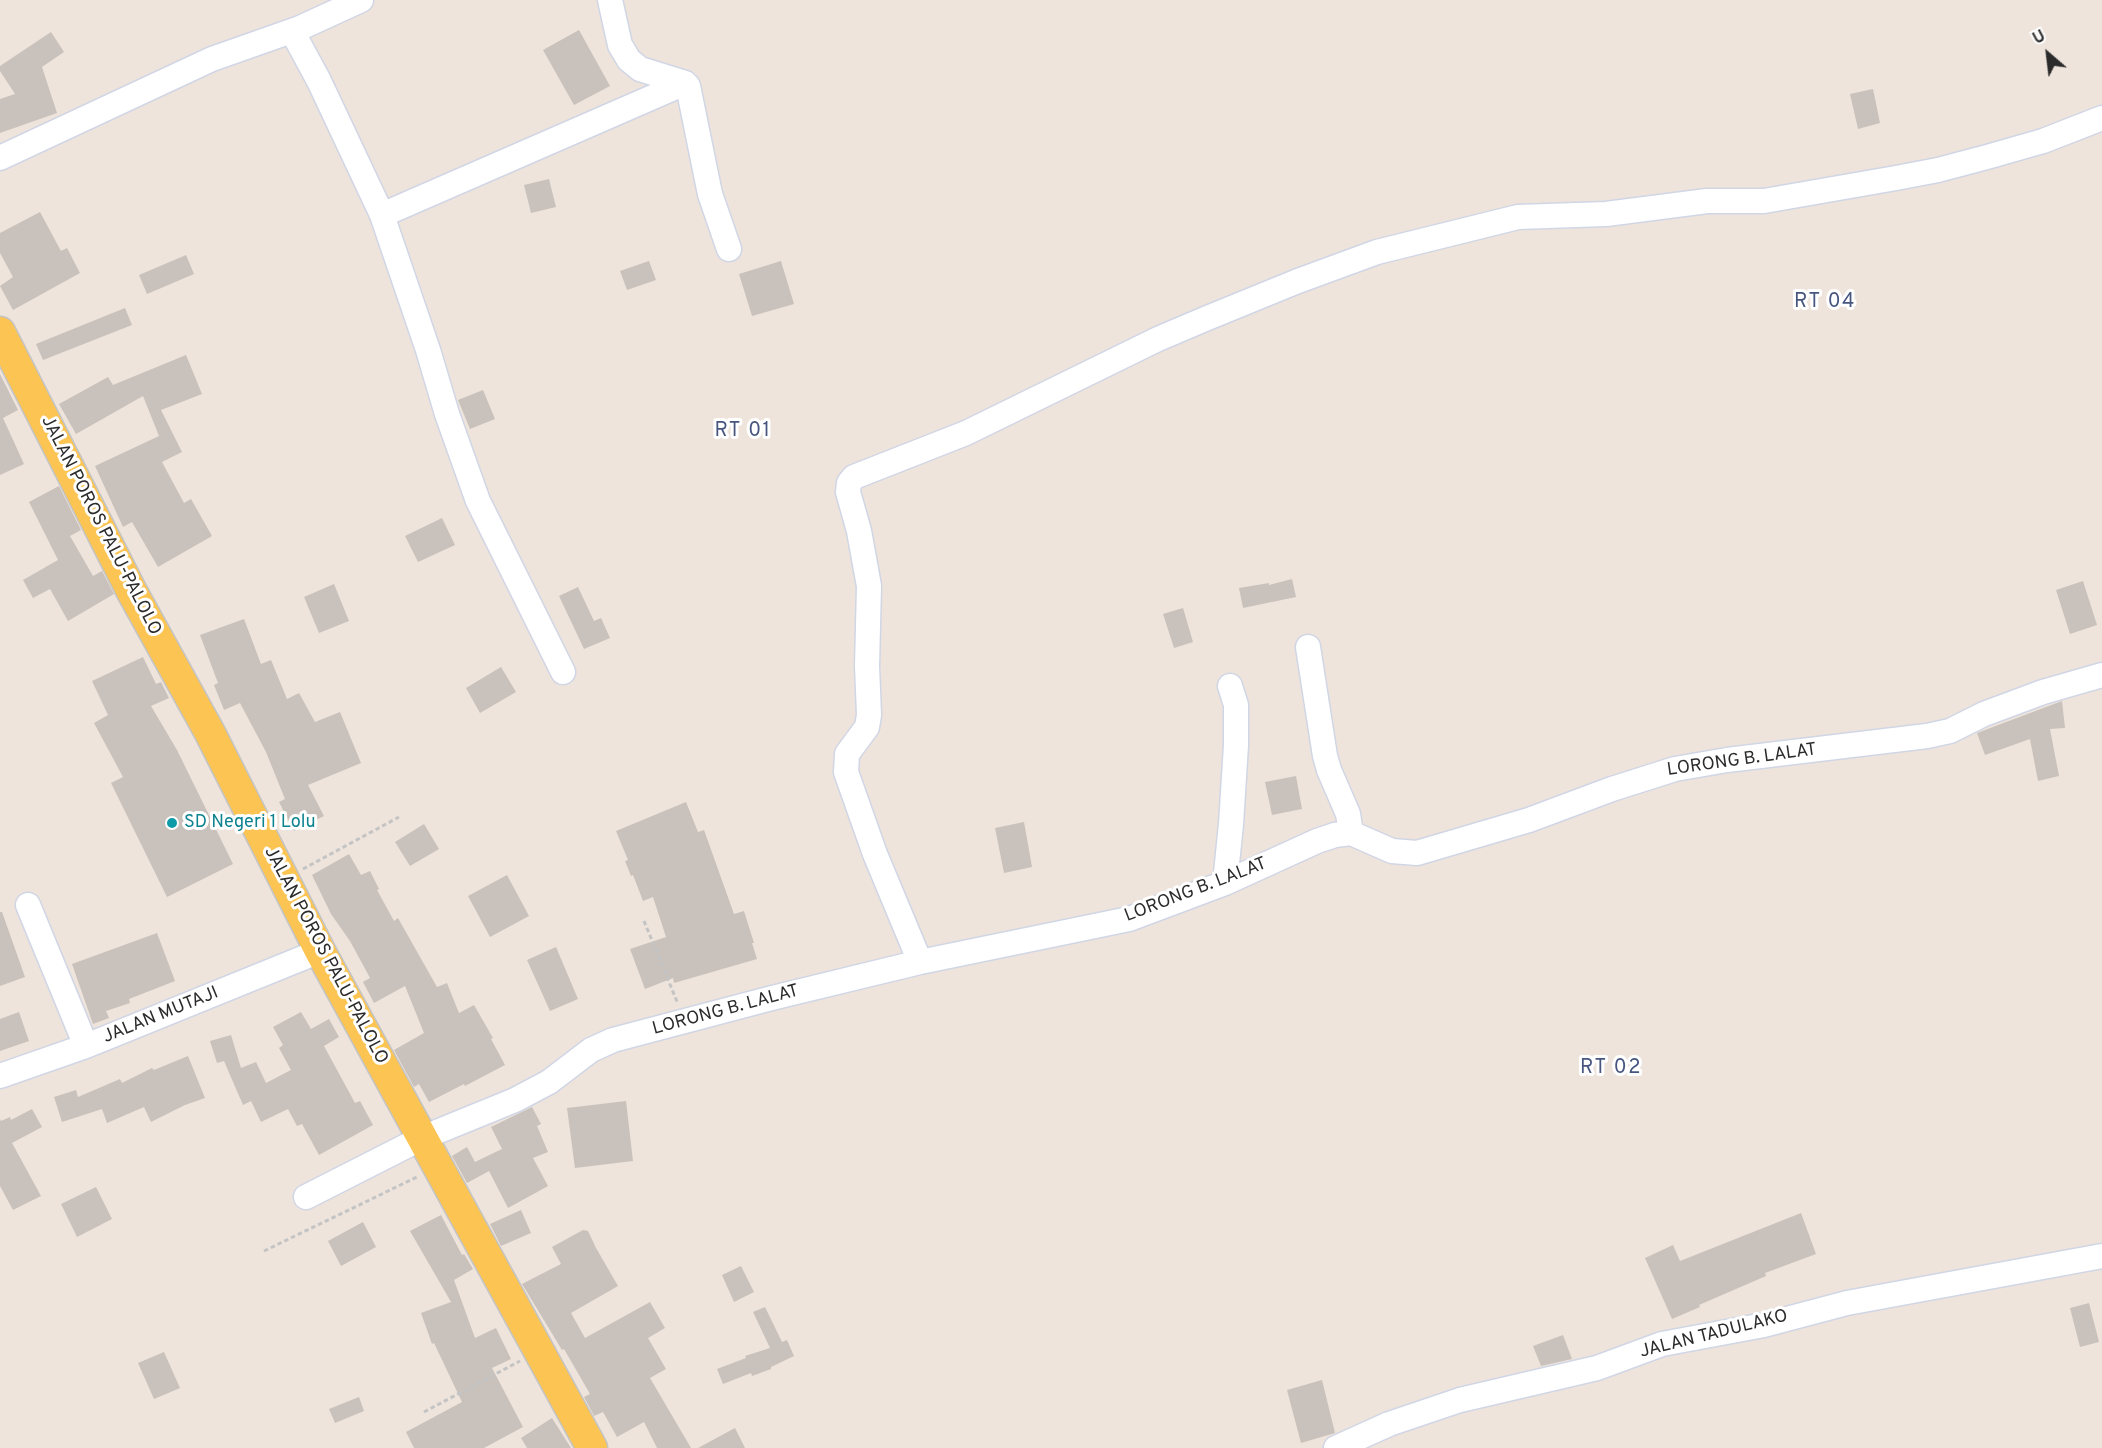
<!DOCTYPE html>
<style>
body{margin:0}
#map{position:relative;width:2102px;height:1448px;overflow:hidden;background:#eee4dc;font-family:Overpass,sans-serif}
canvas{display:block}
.north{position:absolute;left:2018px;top:24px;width:60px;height:60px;-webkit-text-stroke:4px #fff;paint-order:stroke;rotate:332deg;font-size:16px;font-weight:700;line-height:24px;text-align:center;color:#2b2b2b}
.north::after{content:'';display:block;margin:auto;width:21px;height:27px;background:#2b2b2b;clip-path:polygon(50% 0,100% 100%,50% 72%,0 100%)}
</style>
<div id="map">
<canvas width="2102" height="1448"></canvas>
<div class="north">U</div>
</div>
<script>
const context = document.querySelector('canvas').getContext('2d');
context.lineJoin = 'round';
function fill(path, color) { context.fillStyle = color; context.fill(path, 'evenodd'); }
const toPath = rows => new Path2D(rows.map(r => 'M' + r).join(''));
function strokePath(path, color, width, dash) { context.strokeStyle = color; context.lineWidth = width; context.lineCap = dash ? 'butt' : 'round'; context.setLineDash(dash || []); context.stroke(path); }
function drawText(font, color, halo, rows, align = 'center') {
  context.font = font + ' Overpass,sans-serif'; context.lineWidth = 6; context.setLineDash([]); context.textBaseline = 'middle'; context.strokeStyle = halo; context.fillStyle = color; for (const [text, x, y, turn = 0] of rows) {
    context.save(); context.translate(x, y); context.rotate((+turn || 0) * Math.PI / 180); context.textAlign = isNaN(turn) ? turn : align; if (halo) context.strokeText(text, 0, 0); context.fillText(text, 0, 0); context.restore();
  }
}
fill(toPath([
 [579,30,610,86,574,105,543,50],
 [51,32,64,52,42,67,57,113,0,133,0,99,15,94,0,71,0,66],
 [1873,89,1880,123,1858,129,1850,94],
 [549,179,556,207,531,213,524,185],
 [40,212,61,251,67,248,80,273,13,310,0,286,13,277,0,253,0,233],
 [186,255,194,274,147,294,139,275],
 [649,261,656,280,627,290,620,271],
 [781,261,794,304,752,316,739,274],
 [125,308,132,325,43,360,36,344],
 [186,355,202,394,161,410,182,452,162,462,184,503,191,499,212,536,158,567,132,522,123,527,95,466,159,436,143,396,76,434,59,404,108,377,113,385],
 [0,374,18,410,3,418,24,464,0,475],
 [483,390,495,419,470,429,458,400],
 [59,486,81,530,70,536,93,576,102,571,114,594,68,621,50,589,33,598,23,580,58,560,29,502],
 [442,518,455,545,418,562,405,536],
 [1292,579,1296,597,1243,608,1239,588,1269,583,1269,585],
 [2083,581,2097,625,2070,634,2056,590],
 [334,584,349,621,319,633,304,597],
 [578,587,594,621,601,618,610,638,584,649,559,596],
 [1183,608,1193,642,1174,648,1163,614],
 [244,619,261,664,271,660,287,699,299,693,315,722,340,712,361,763,308,785,324,816,294,831,279,802,285,799,266,752,240,703,224,710,214,685,218,683,200,635],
 [143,657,156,684,161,682,169,698,151,706,177,750,233,864,167,897,111,783,123,777,94,723,108,715,92,681],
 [501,667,516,692,480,713,466,688],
 [2062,701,2065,728,2050,729,2059,776,2038,781,2030,739,1985,755,1977,733],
 [1296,776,1302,809,1272,815,1265,782],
 [686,802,698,832,704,830,734,914,744,911,754,943,752,943,757,959,674,983,673,978,645,989,630,949,666,937,653,897,643,901,633,875,631,876,625,861,628,860,616,831],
 [1024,822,1032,867,1004,873,995,828],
 [424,824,439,849,410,866,395,842],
 [349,854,361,875,370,871,379,889,377,890,394,921,398,918,437,987,447,983,459,1013,474,1005,493,1038,491,1039,505,1065,465,1086,464,1084,429,1102,419,1084,414,1087,394,1050,424,1033,405,986,374,1003,363,982,370,978,350,941,331,914,312,875],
 [507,875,529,916,490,937,468,896],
 [0,912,2,912,25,977,0,986],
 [157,933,175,981,129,999,130,1003,106,1011,109,1018,93,1024,72,964],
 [556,947,578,999,550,1011,527,960],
 [19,1012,29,1041,0,1051,0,1019],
 [301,1012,311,1029,329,1019,339,1037,324,1046,355,1103,360,1101,373,1125,319,1155,302,1124,297,1126,288,1109,261,1122,251,1101,243,1105,224,1061,217,1063,210,1041,231,1035,241,1068,256,1062,266,1083,291,1070,279,1048,283,1045,273,1027],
 [188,1056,205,1098,185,1105,151,1122,144,1107,107,1123,102,1109,62,1122,54,1097,76,1090,78,1097,120,1079,122,1083,152,1068,154,1070],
 [626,1101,633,1161,575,1168,567,1108],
 [532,1107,541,1124,537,1126,548,1152,533,1158,548,1186,508,1208,489,1171,467,1183,452,1156,467,1147,475,1162,502,1149,491,1127],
 [32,1109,42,1127,12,1143,41,1196,13,1210,0,1186,0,1119,1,1121,10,1117,11,1120],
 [96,1187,112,1219,77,1237,61,1204],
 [521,1210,531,1233,501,1246,490,1224],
 [1801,1213,1816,1254,1765,1273,1766,1276,1699,1305,1700,1307,1672,1319,1645,1258,1673,1245,1680,1261],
 [441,1215,462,1255,464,1254,473,1269,454,1280,475,1338,496,1328,511,1359,492,1368,523,1427,484,1448,414,1448,406,1432,462,1402,434,1343,432,1344,421,1313,451,1302,410,1231],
 [363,1222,376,1247,341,1266,328,1241],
 [583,1230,588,1231,596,1248,618,1286,571,1313,585,1338,650,1302,665,1328,648,1338,666,1369,650,1378,691,1448,657,1448,644,1422,617,1437,603,1412,594,1416,584,1397,590,1394,564,1349,562,1350,522,1284,561,1264,552,1247],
 [741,1266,754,1292,734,1302,722,1275],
 [2089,1303,2099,1342,2080,1347,2070,1308],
 [765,1307,782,1342,787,1340,794,1356,771,1367,771,1369,752,1376,751,1373,723,1384,717,1369,746,1358,745,1356,770,1348,753,1312],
 [1563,1335,1572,1359,1541,1366,1533,1346],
 [164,1352,180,1388,154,1399,138,1363],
 [1322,1380,1335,1433,1301,1443,1287,1390],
 [359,1397,364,1411,335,1423,329,1409],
 [552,1418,571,1448,527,1448,521,1438],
 [735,1428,745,1448,698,1448]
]), '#c9c1bb');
const minor = toPath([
 [610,0,620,45,629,60,640,69,685,83,688,86,710,194,729,249],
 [292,31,319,81,382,215,428,350,447,414,478,501,563,672],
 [0,158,212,59,300,28,361,0],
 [382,215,685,83],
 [1308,647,1325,756,1329,770,1348,814,1351,833],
 [1225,883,1231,824,1236,745,1236,705,1230,686],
 [28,905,86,1046],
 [920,962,875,854,846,772,847,754,867,727,869,715,867,666,869,586,859,531,848,492,849,483,854,477,966,433,1158,339,1205,319,1298,281,1377,252,1518,217,1606,214,1707,201,1764,201,1896,178,1938,170,1987,157,2043,141,2102,118],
 [0,1076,86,1046,320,951],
 [306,1197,422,1138,515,1100,549,1082,591,1050,613,1040,772,998,920,962,1129,919,1225,883,1317,841,1335,835,1351,833,1392,851,1417,853,1529,820,1612,789,1675,769,1727,760,1927,736,1950,731,1984,714,2043,692,2102,675],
 [1336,1448,1389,1424,1460,1400,1597,1368,1662,1344,1764,1325,1847,1303,2102,1256]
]);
const major = toPath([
 [0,332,131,590,210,733,320,951,592,1448]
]);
strokePath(minor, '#d1d6e5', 27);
strokePath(major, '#c4c4c4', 33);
strokePath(toPath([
 [303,869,399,817],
 [644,921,678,1004],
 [264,1251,417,1177],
 [424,1412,520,1361]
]), '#c4c4c4', 3, [4.5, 3]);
strokePath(minor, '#fff', 24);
strokePath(major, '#fcc453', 30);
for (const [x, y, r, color] of [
 [172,823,6,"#0f9aa8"]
]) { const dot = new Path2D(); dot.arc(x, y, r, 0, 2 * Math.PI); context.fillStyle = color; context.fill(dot); strokePath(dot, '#fff', 2); }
drawText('18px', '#2b2b2b', '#fff', [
 ["JALAN POROS PALU-PALOLO",100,526,63],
 ["LORONG B. LALAT",1742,761,-8],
 ["LORONG B. LALAT",1196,891,-21],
 ["JALAN POROS PALU-PALOLO",325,956,62],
 ["LORONG B. LALAT",726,1011,-15],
 ["JALAN MUTAJI",161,1016,-22],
 ["JALAN TADULAKO",1714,1335,-14]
]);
drawText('18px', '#0d838f', '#fff', [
 ["SD Negeri 1 Lolu",184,823]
], 'left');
context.letterSpacing = '1.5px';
drawText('20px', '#47567f', '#fff', [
 ["RT 04",1825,303],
 ["RT 01",743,432],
 ["RT 02",1611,1069]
]);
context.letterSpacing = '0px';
</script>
